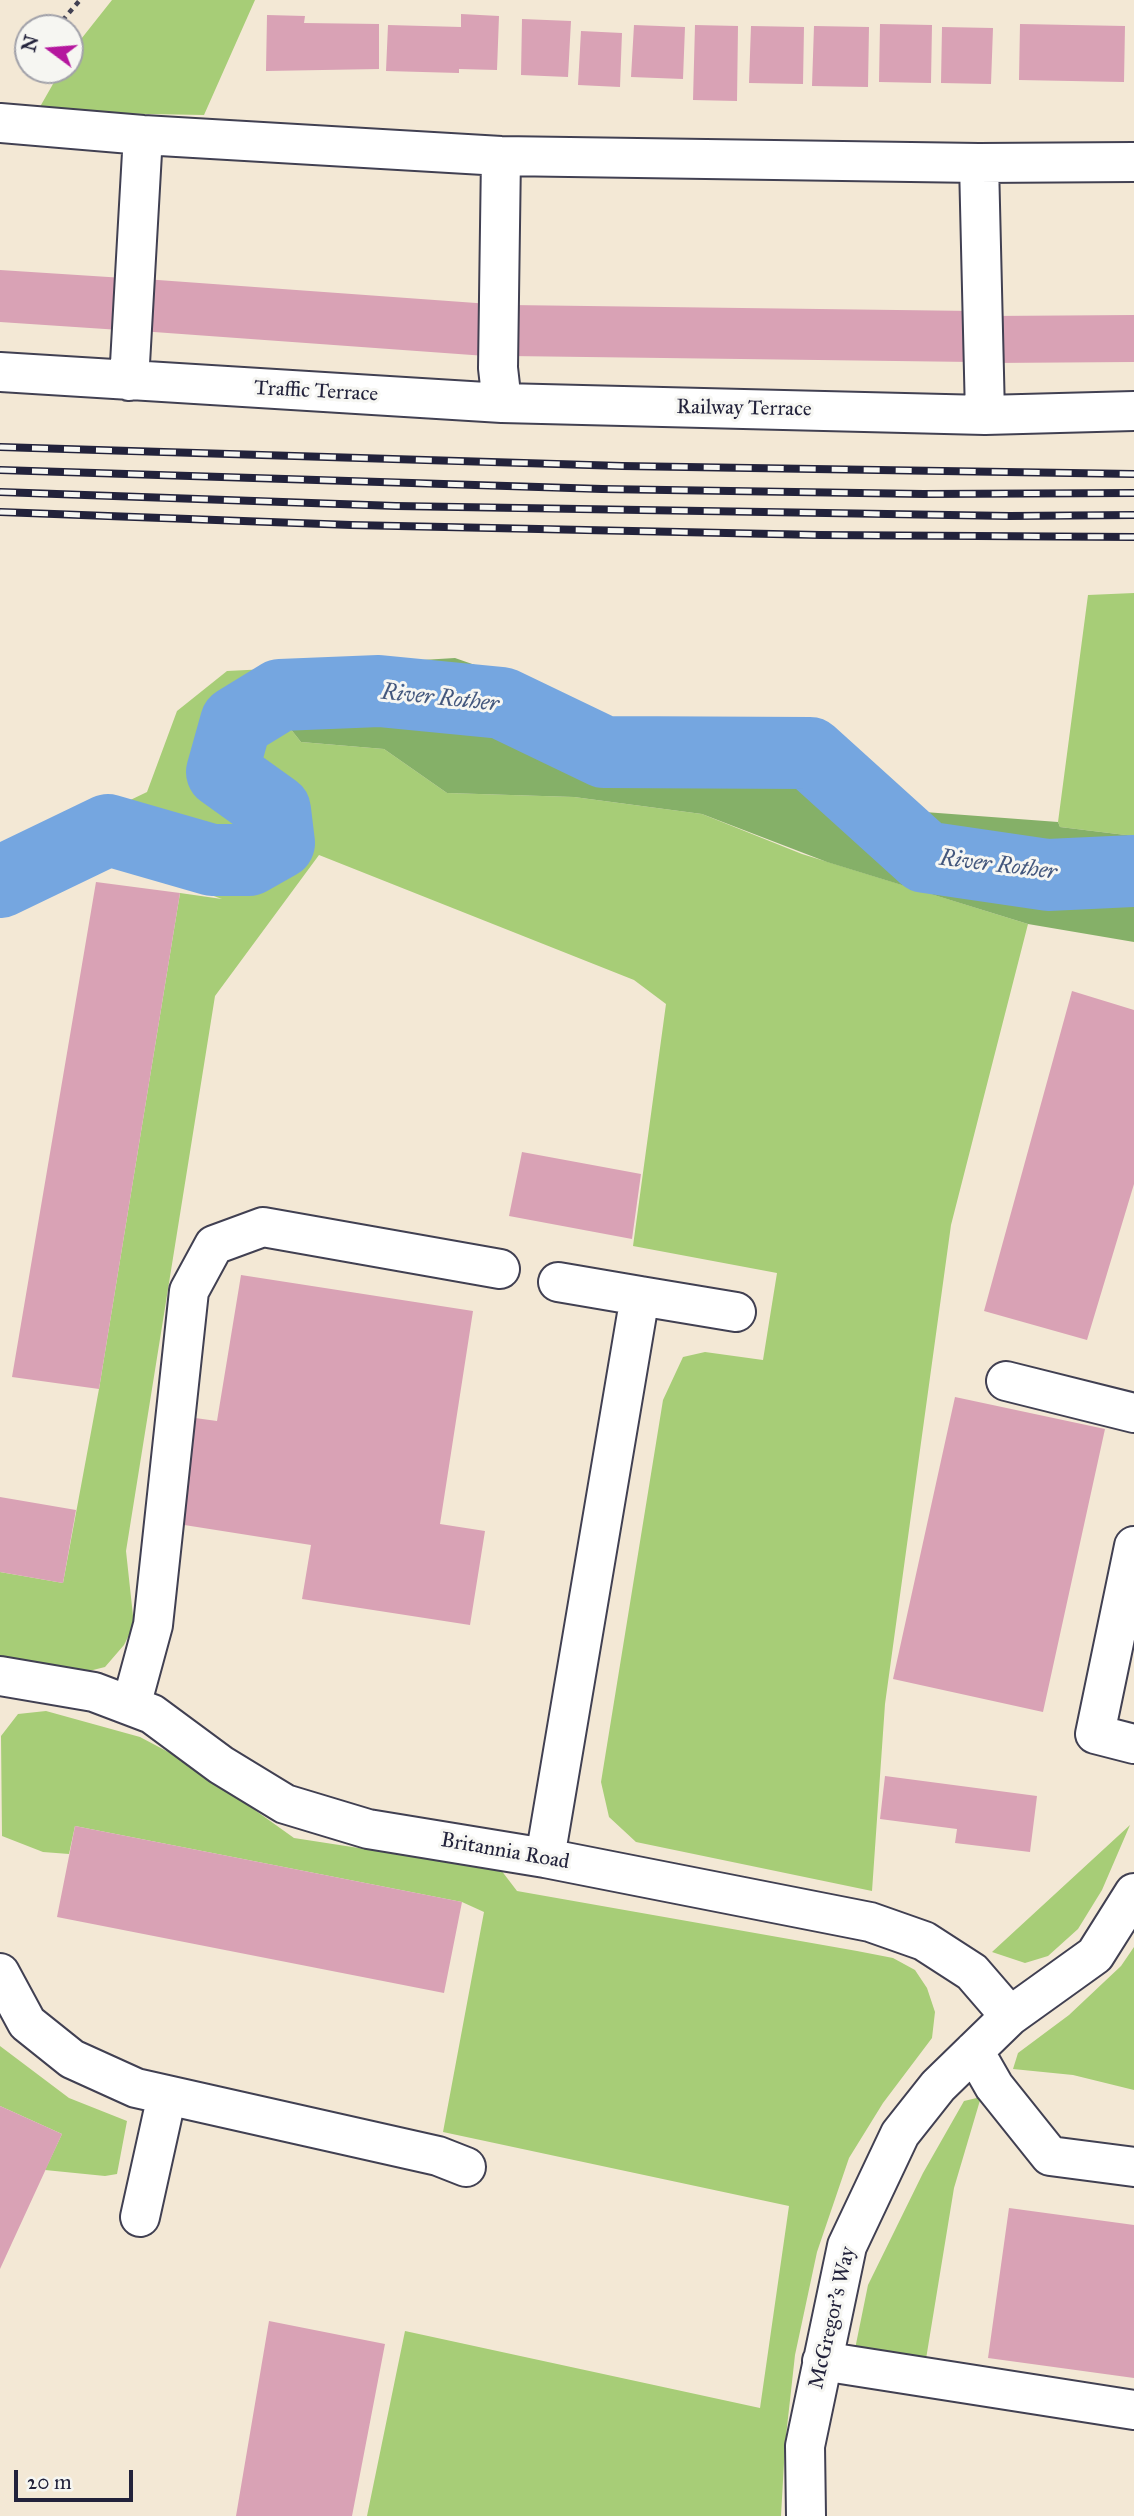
<!DOCTYPE html>
<style>
body{margin:0}
#map{position:relative;width:1134px;height:2516px;overflow:hidden;background:#f3e8d5;font-family:"IM FELL Great Primer",serif}
canvas{display:block}
.north{position:absolute;left:14px;top:14px;width:70px;height:70px;box-sizing:border-box;background:#f6f6f2;border:2px solid #a1a1a9;border-radius:50%;rotate:286deg;font-size:19px;font-weight:700;line-height:28px;text-align:center;color:#22223b}
.north::after{content:'';display:block;margin:auto;width:24px;height:32px;background:#b5179e;clip-path:polygon(50% 0,100% 100%,50% 72%,0 100%)}
.scale{position:absolute;left:14px;top:2470px;width:119px;height:32px;box-sizing:border-box;border:4px solid #22223b;border-top:0;padding-left:9px;font-size:21px;line-height:24px;white-space:nowrap;color:#22223b;-webkit-text-stroke:5px #f6f6f2;paint-order:stroke}
</style>
<div id="map">
<canvas width="1134" height="2516"></canvas>
<div class="north">N</div>
<div class="scale">20 m</div>
</div>
<script>
const context = document.querySelector('canvas').getContext('2d');
context.lineJoin = 'round';
function fill(path, color) { context.fillStyle = color; context.fill(path, 'evenodd'); }
const toPath = rows => new Path2D(rows.map(r => 'M' + r).join(''));
function strokePath(path, color, width, dash) { context.strokeStyle = color; context.lineWidth = width; context.lineCap = dash ? 'butt' : 'round'; context.setLineDash(dash || []); context.stroke(path); }
function drawText(font, color, halo, rows, align = 'center') {
  context.font = font + ' "IM FELL Great Primer",serif'; context.lineWidth = 6; context.setLineDash([]); context.textBaseline = 'middle'; context.strokeStyle = halo; context.fillStyle = color; for (const [text, x, y, turn = 0] of rows) {
    context.save(); context.translate(x, y); context.rotate((+turn || 0) * Math.PI / 180); context.textAlign = isNaN(turn) ? turn : align; if (halo) context.strokeText(text, 0, 0); context.fillText(text, 0, 0); context.restore();
  }
}
fill(toPath([
 [112,0,255,0,204,115,37,112,61,70,70,70,70,53],
 [1134,593,1134,836,1060,827,1058,822,1088,595],
 [307,667,281,717,301,742,384,749,447,793,574,797,702,814,802,854,1028,924,951,1225,885,1704,872,1891,636,1842,609,1817,601,1782,663,1400,683,1357,705,1352,763,1360,777,1273,633,1246,666,1004,634,980,319,855,215,996,126,1551,134,1625,124,1645,105,1667,85,1672,0,1659,0,1572,63,1583,99,1389,180,893,222,899,109,858,122,804,147,792,177,711,227,671],
 [46,1711,140,1737,189,1763,294,1838,501,1870,517,1891,857,1951,893,1958,915,1970,927,1988,935,2012,932,2038,883,2103,849,2158,817,2252,795,2355,785,2445,781,2516,367,2516,405,2331,760,2408,789,2206,443,2132,484,1912,462,1902,75,1826,69,1854,43,1852,2,1836,1,1736,18,1714],
 [1130,1825,1102,1890,1078,1929,1048,1956,1025,1963,992,1952],
 [1134,1947,1134,2090,1073,2075,1013,2069,1018,2053,1069,2015,1121,1966],
 [0,2046,69,2098,127,2121,117,2174,105,2176,45,2170,62,2134,0,2106],
 [981,2097,954,2188,926,2359,855,2349,868,2285,923,2173,964,2101]
]), '#a7cd77');
fill(toPath([
 [455,658,555,693,602,728,806,732,859,769,898,810,1058,822,1060,827,1134,836,1134,942,1028,924,827,862,702,814,574,797,447,793,384,749,301,742,281,717,307,667]
]), '#85b068');
strokePath(toPath([
 [0,882,108,830,212,860,249,860,279,843,275,810,222,772,236,722,280,695,379,691,502,703,604,752,810,753,925,857,1048,875,1134,871]
]), '#75a6e0', 72);
fill(toPath([
 [461,14,499,16,497,70,459,69,459,73,386,71,388,25,461,27],
 [267,15,305,16,304,23,379,24,379,69,266,71],
 [522,19,571,21,568,77,521,75],
 [880,24,932,25,931,83,879,82],
 [1020,24,1125,26,1124,82,1019,80],
 [634,25,685,27,683,79,631,77],
 [695,25,738,26,737,101,693,100],
 [751,26,804,27,803,84,749,83],
 [814,26,869,27,868,87,812,86],
 [942,27,993,28,991,84,941,83],
 [581,31,622,33,620,87,578,85],
 [0,270,124,278,120,330,0,322],
 [144,279,490,304,486,356,140,331],
 [510,305,974,311,973,362,509,356],
 [1134,315,1134,362,990,363,990,316],
 [96,882,180,893,99,1389,12,1377],
 [1072,991,1134,1010,1134,1184,1087,1340,984,1311],
 [522,1152,641,1174,632,1239,509,1216],
 [241,1275,473,1311,440,1524,485,1531,470,1625,302,1599,311,1545,178,1524,195,1418,217,1421],
 [955,1397,1105,1429,1043,1712,893,1679],
 [0,1497,76,1510,63,1583,0,1572],
 [885,1776,1037,1796,1030,1852,955,1843,957,1829,880,1819],
 [75,1826,462,1902,444,1993,57,1917],
 [0,2106,62,2134,0,2269],
 [1009,2208,1134,2225,1134,2378,988,2358],
 [269,2321,385,2344,352,2516,236,2516]
]), '#d9a2b5');
const minor = toPath([
 [0,123,143,135,501,156,979,163,1134,162],
 [501,156,498,368,502,403],
 [979,163,985,415],
 [0,372,502,403,985,415,1134,411],
 [129,381,143,135],
 [558,1282,640,1296],
 [1006,1381,1134,1413],
 [1134,1546,1095,1734,1134,1744],
 [0,1676,94,1692,152,1714,221,1765,285,1804,368,1829,545,1858,870,1922,924,1941,972,1972,1010,2016],
 [131,1706,153,1625,189,1291,214,1245,263,1227,500,1269],
 [545,1858,640,1296,736,1312],
 [0,1973,27,2023,72,2059,136,2088,438,2156,466,2167],
 [974,2051,994,2086,1050,2156,1134,2167],
 [140,2217,167,2095],
 [822,2361,1134,2410],
 [806,2516,805,2446,847,2246,900,2134,938,2086,1010,2016,1095,1955,1134,1893]
]);
strokePath(minor, '#414052', 42);
strokePath(toPath([
 [56,28,80,0]
]), '#414052', 4.5, [5, 5]);
strokePath(minor, '#fff', 38);
const rail = toPath([
 [0,447,622,466,1134,474],
 [0,470,602,489,924,494,1134,493],
 [0,492,396,506,1010,516,1134,515],
 [0,512,351,525,820,535,1134,537]
]);
strokePath(rail, '#22223b', 8);
strokePath(rail, '#f6f6f2', 5, [16]);
drawText('21px', '#22223b', '#f6f6f2', [
 ["Traffic Terrace",316,392,3],
 ["Railway Terrace",744,409,1],
 ["Britannia Road",505,1852,10],
 ["McGregor's Way",833,2318,-77]
]);
drawText('italic 23px', '#43577d', '#f6f6f2', [
 ["River Rother",440,699,6],
 ["River Rother",998,866,7]
]);
</script>
